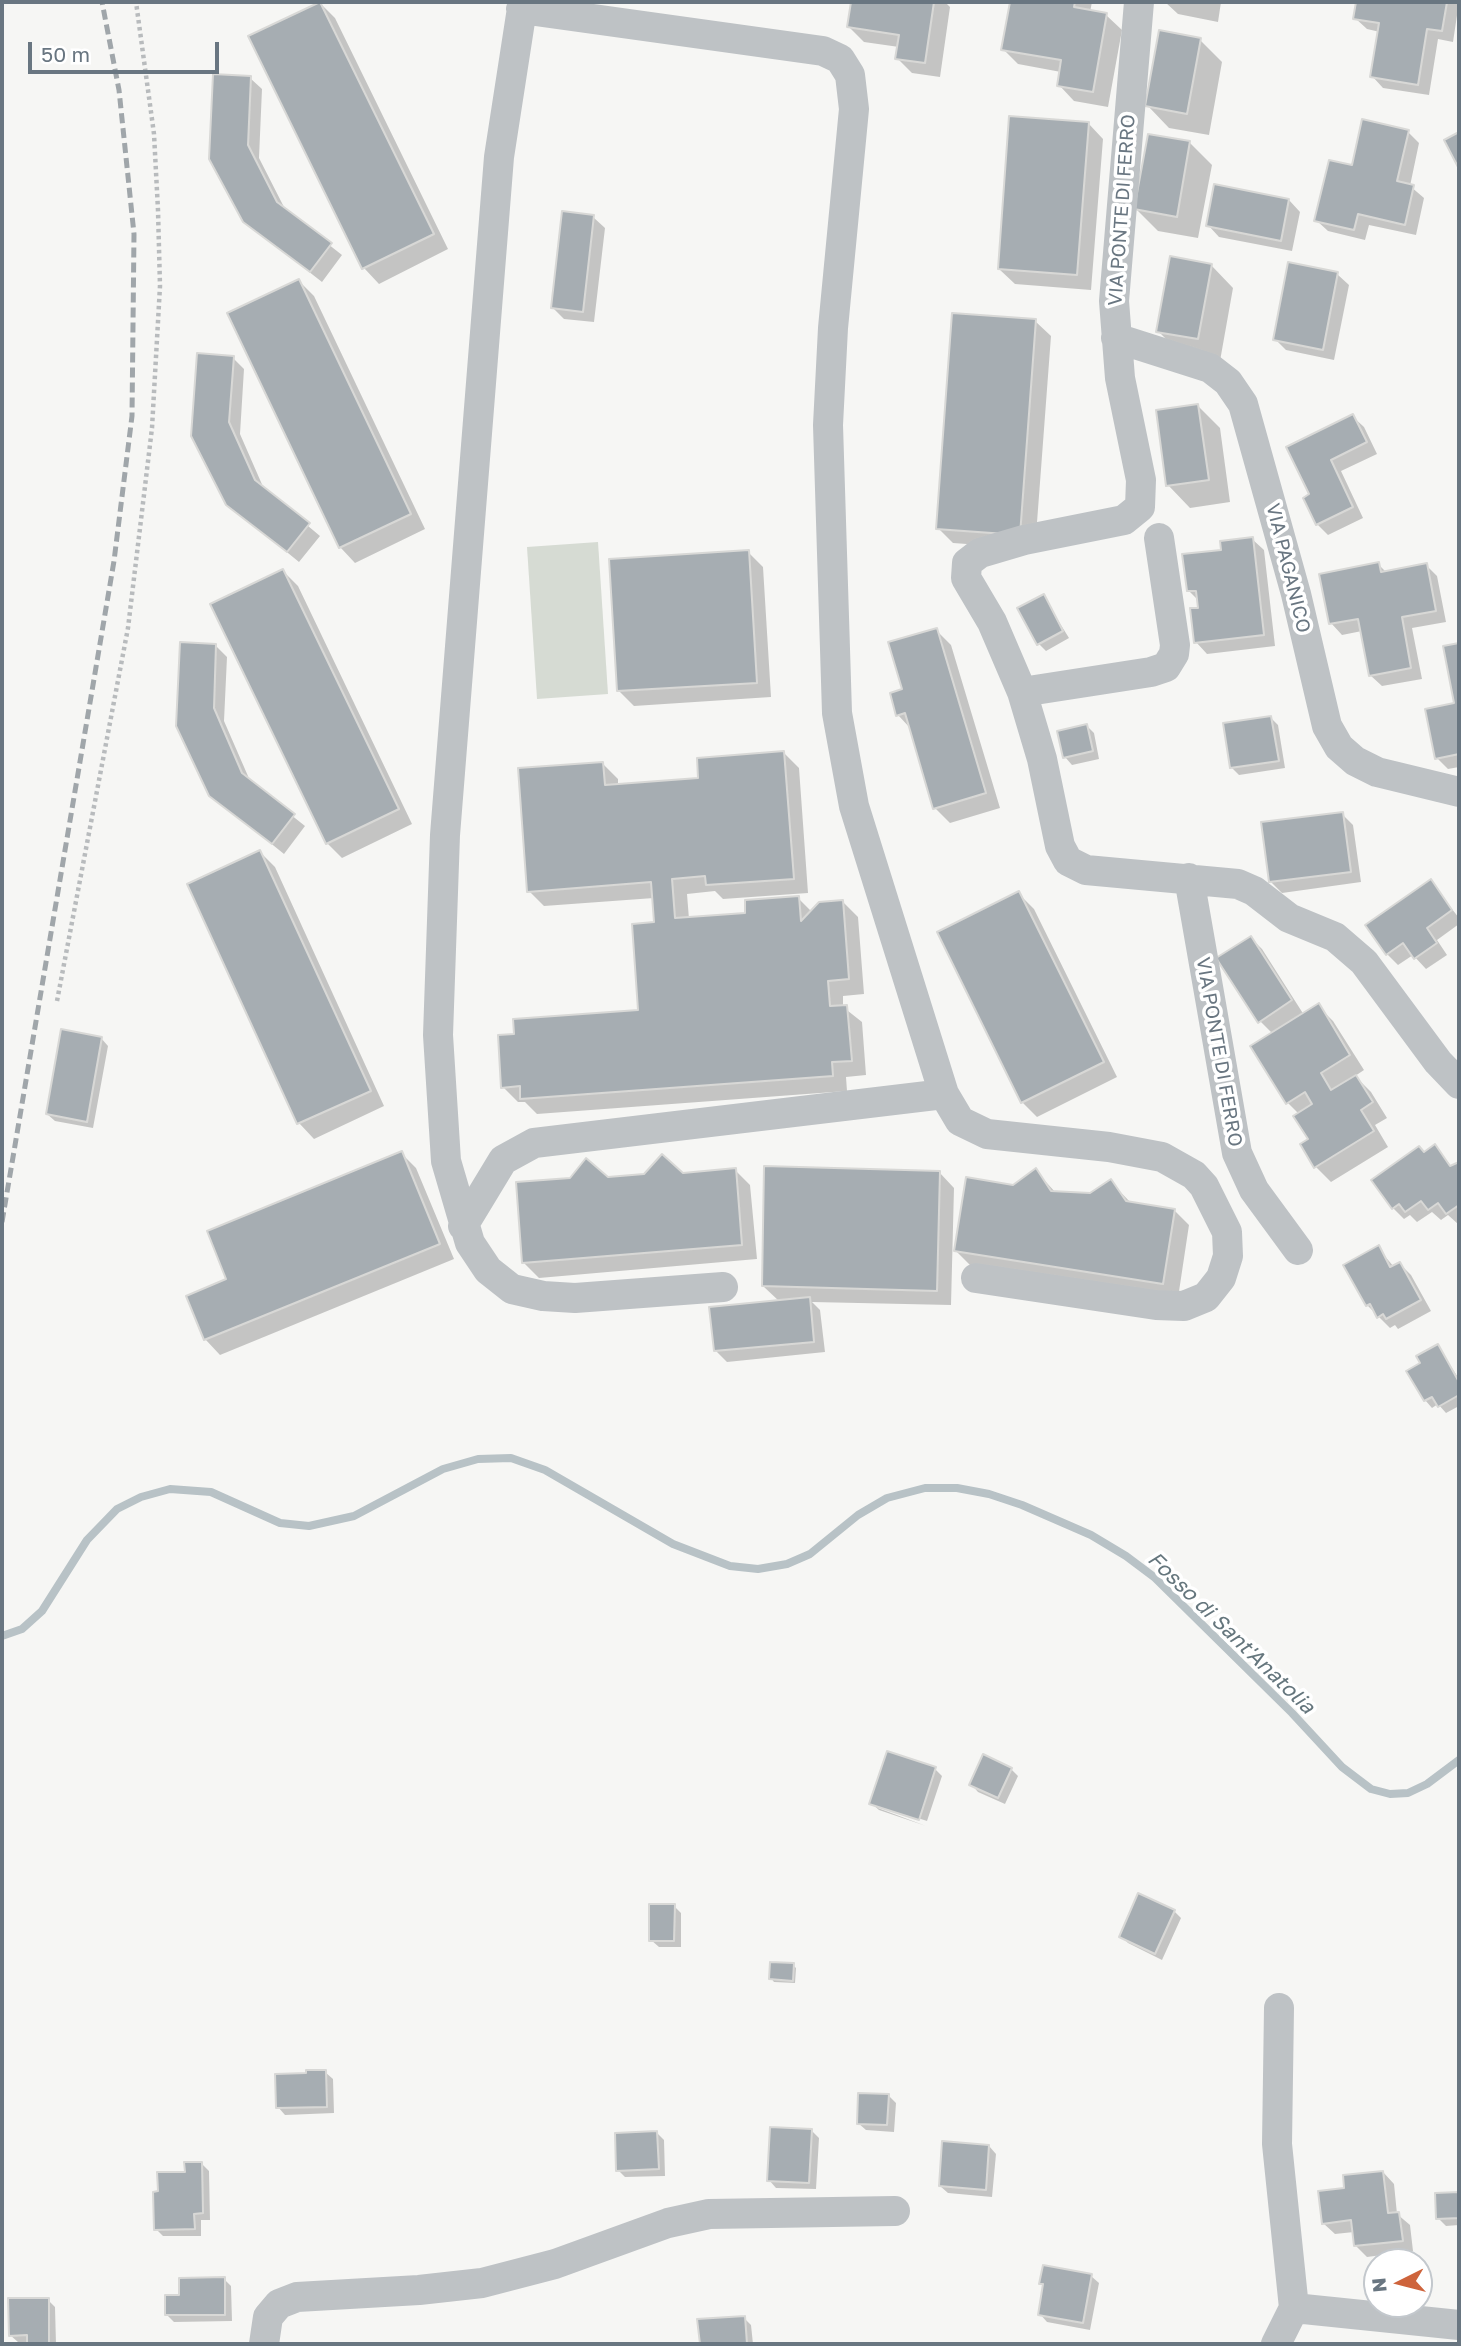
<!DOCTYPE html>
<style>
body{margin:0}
#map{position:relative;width:1461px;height:2346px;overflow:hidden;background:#f6f6f4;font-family:"Golos Text",sans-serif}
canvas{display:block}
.frame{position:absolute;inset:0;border:4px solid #697681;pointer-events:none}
.north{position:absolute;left:1363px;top:2248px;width:70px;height:70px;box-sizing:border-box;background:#fff;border:2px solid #c3c8cd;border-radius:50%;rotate:264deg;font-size:19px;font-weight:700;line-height:28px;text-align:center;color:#697681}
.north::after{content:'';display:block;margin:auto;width:24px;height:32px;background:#ce643c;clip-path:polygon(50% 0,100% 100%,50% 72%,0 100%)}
.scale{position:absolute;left:28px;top:42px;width:191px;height:32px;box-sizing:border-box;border:4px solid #697681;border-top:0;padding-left:9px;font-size:21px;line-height:24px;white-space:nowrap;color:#697681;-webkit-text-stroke:5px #fff;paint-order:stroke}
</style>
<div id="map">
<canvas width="1461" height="2346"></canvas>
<div class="frame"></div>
<div class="north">N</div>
<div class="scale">50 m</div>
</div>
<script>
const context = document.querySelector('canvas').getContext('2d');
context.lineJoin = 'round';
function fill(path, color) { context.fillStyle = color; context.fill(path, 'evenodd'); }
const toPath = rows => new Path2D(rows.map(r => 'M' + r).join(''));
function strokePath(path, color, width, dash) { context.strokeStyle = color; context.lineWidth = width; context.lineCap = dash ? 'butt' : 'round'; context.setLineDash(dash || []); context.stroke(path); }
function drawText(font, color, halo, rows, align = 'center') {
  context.font = font + ' "Golos Text",sans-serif'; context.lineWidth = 7; context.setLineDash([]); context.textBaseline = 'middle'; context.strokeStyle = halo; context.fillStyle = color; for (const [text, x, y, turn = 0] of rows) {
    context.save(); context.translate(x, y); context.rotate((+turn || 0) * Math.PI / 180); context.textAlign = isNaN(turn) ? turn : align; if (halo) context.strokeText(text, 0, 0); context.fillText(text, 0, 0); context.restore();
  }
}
fill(toPath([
 [598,542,608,694,537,699,527,547]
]), '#d6dbd3');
fill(toPath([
 [852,2,945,2,950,7,940,77,912,73,897,58,899,47,864,42,849,27],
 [1012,2,1092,2,1090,12,1106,15,1122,30,1108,107,1074,101,1059,85,1061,72,1018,64,1003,49],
 [1165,2,1221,2,1218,22,1178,14],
 [1358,2,1459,2,1453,42,1438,39,1429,95,1383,88,1372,76,1380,32,1367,29,1355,18],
 [320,3,335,18,448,249,379,284,364,268,251,37],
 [1200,40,1222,62,1209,135,1169,128,1147,105],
 [250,78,262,89,259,158,286,211,342,255,322,282,244,221],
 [1088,123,1103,139,1091,290,1015,284,999,269],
 [1408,132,1419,143,1410,186,1424,198,1416,235,1369,225,1365,240,1328,231,1316,220,1353,167],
 [1190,143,1212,165,1198,238,1158,231,1136,209],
 [1289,200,1300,212,1292,251,1219,237,1208,225],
 [593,217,605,228,594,322,564,319,553,308],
 [1211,265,1233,288,1220,361,1180,353,1158,331],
 [1337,274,1349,285,1334,360,1286,350,1275,339],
 [299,281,314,296,425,529,355,563,340,547,230,314],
 [1035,321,1051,336,1035,549,953,543,938,528],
 [233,358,244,369,240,434,264,489,320,536,299,562,228,504,193,436],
 [1198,406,1220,428,1230,502,1190,508,1168,485],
 [1352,416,1364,427,1377,454,1341,471,1363,518,1328,535,1317,524,1312,495],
 [1252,539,1264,550,1275,646,1207,654,1196,642,1199,601,1189,591,1223,551],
 [748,552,763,567,771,697,634,706,619,691],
 [1378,564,1386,572,1426,565,1437,576,1446,622,1412,628,1422,679,1382,686,1370,675,1362,631,1342,635,1331,623],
 [283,571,298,586,412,824,342,858,327,843],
 [1043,596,1069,638,1046,651,1039,644],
 [936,630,951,645,1000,808,950,823,935,808,911,729,898,715,904,691],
 [1459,645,1459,767,1448,769,1437,758,1456,704,1445,647],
 [216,646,227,657,224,721,251,783,305,826,284,854,211,795],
 [1271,718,1278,725,1285,768,1239,775,1231,767],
 [1087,726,1094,733,1099,759,1072,765,1065,757],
 [784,753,799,768,808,893,723,899,715,891,687,894,689,919,747,914,798,898,812,912,843,902,858,917,864,994,843,996,843,1007,862,1022,866,1075,846,1077,847,1091,537,1114,525,1102,518,1102,503,1087,640,1012,656,924,654,898,544,906,529,891,603,764,618,779,618,786,700,780],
 [1342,814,1353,825,1361,882,1282,893,1271,882],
 [260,852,275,867,384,1106,314,1139,299,1123,189,884],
 [1430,881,1459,918,1459,924,1437,940,1447,955,1426,969,1413,955,1398,965,1387,954],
 [1019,894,1034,909,1117,1077,1037,1117,1022,1102],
 [1251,938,1262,949,1304,1015,1318,1006,1333,1021,1364,1070,1355,1076,1371,1092,1387,1118,1375,1125,1388,1147,1331,1182,1316,1167,1302,1145,1310,1140,1299,1114,1287,1102,1273,1034,1260,1021],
 [101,1038,108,1046,93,1128,55,1121,47,1114],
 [1435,1146,1452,1167,1459,1164,1458,1224,1448,1215,1441,1220,1432,1212,1417,1222,1410,1215,1404,1219,1393,1208,1425,1154],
 [401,1153,416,1168,454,1259,220,1355,205,1339],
 [735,1170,750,1185,757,1259,539,1278,524,1263,607,1178],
 [1036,1171,1056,1193,1090,1195,1110,1181,1131,1203,1174,1210,1189,1225,1178,1298,971,1266,956,1251,1013,1186],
 [939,1172,954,1188,951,1305,812,1302,820,1310,825,1352,727,1362,716,1351,780,1302,763,1286],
 [1378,1248,1394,1267,1400,1264,1411,1275,1431,1311,1398,1329,1395,1325,1390,1328,1367,1305],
 [1438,1346,1459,1379,1459,1406,1446,1413,1438,1404,1432,1408,1425,1400,1423,1363],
 [935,1769,942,1776,927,1821,878,1805,878,1808,926,1826,879,1810,871,1803],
 [1011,1769,1018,1776,1005,1804,978,1792,971,1784],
 [674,1906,681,1913,681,1947,659,1947,651,1940],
 [1174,1911,1181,1918,1162,1960,1128,1943,1121,1936],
 [793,1965,796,1968,795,1983,774,1982,771,1978],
 [325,2072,333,2079,334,2113,285,2115,278,2107],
 [889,2096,896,2103,894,2132,866,2130,858,2123],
 [812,2131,819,2138,816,2189,776,2188,769,2180],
 [656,2132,664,2140,665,2176,625,2177,618,2170],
 [989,2146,996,2154,992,2197,948,2193,940,2186],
 [202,2164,209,2171,210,2220,201,2220,201,2236,163,2236,156,2229,186,2173],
 [1383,2172,1394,2184,1397,2214,1410,2225,1413,2251,1367,2257,1356,2246,1354,2232,1335,2234,1323,2223],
 [1459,2194,1459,2225,1446,2226,1438,2218,1437,2195],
 [1091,2276,1099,2283,1090,2330,1047,2322,1040,2314,1045,2286,1041,2283],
 [224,2279,231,2286,232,2321,174,2322,167,2315,181,2296],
 [48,2300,55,2307,56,2344,18,2342,10,2335],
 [744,2318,751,2325,753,2344,701,2344,699,2321]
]), '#0003');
strokePath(toPath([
 [2,1636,22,1629,42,1611,87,1540,117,1509,141,1497,170,1489,211,1492,280,1523,309,1526,354,1516,443,1469,478,1459,511,1458,545,1470,673,1544,730,1566,758,1569,787,1564,810,1554,858,1515,887,1498,925,1488,957,1488,989,1494,1022,1505,1091,1535,1126,1556,1154,1577,1292,1713,1342,1767,1371,1789,1390,1794,1408,1793,1427,1784,1459,1760]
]), '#b8c2c6', 8);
const building = toPath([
 [320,2,434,234,362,269,248,36,320,2],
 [851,2,934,2,925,63,895,59,899,35,847,27,851,2],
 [1010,2,1075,2,1074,7,1107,13,1093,92,1057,86,1061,60,1001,50,1010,2],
 [1356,2,1447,2,1442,31,1427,29,1418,85,1370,77,1379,23,1353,19,1356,2],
 [1159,30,1201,38,1187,114,1145,106,1159,30],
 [213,74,251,76,248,145,277,202,332,243,310,272,243,222,209,159,213,74],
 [1009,116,1089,122,1077,275,998,269,1009,116],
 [1362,119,1409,130,1397,181,1414,185,1405,225,1358,214,1354,230,1314,221,1329,160,1352,165,1362,119],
 [1459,132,1459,169,1444,140,1459,132],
 [1148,134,1190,141,1177,217,1134,209,1148,134],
 [1214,184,1289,199,1281,241,1206,226,1214,184],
 [562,211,594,215,583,312,551,308,562,211],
 [1170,256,1212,264,1198,339,1156,332,1170,256],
 [1288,262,1338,272,1323,350,1273,340,1288,262],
 [299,279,411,514,339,548,227,313,299,279],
 [952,313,1036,319,1020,535,936,529,952,313],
 [197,353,234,356,229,422,255,480,310,523,287,552,226,505,191,436,197,353],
 [1198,404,1209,480,1166,486,1156,410,1198,404],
 [1353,414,1367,442,1331,460,1353,507,1316,525,1303,498,1309,494,1286,447,1353,414],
 [1253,537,1264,635,1194,643,1190,608,1198,608,1196,591,1187,591,1182,554,1221,550,1220,541,1253,537],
 [749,550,757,683,617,691,609,559,749,550],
 [1379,562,1381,572,1427,563,1436,611,1402,617,1411,668,1369,676,1358,619,1329,624,1319,574,1379,562],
 [283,569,399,809,326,844,210,604,283,569],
 [1044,594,1063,631,1037,645,1017,608,1044,594],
 [937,628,986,793,933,809,905,713,896,716,890,693,902,689,888,642,937,628],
 [180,642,216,644,214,708,242,773,295,814,272,844,209,796,176,726,180,642],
 [1459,643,1459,754,1435,759,1425,709,1454,703,1443,646,1459,643],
 [1271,716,1279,761,1230,768,1223,723,1271,716],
 [1087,724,1093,751,1063,758,1057,731,1087,724],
 [784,751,794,879,706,885,705,876,672,879,675,918,745,913,745,900,799,896,801,921,819,902,843,900,849,979,828,981,830,1006,847,1005,852,1061,832,1062,833,1076,520,1099,520,1086,501,1088,498,1035,514,1034,513,1019,638,1010,632,924,654,922,651,882,527,892,518,768,603,762,605,785,698,778,697,758,784,751],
 [1343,812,1351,872,1269,882,1261,822,1343,812],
 [260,850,371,1091,297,1124,187,884,260,850],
 [1431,879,1452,910,1427,928,1437,943,1414,959,1403,943,1386,955,1365,925,1431,879],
 [1019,891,1104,1062,1021,1103,937,932,1019,891],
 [1251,936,1292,1000,1258,1023,1216,958,1251,936],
 [1319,1003,1350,1055,1321,1073,1331,1090,1356,1075,1373,1102,1361,1110,1374,1131,1314,1168,1300,1144,1308,1139,1293,1116,1312,1104,1305,1092,1286,1104,1250,1046,1319,1003],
 [61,1029,102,1037,87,1122,46,1114,61,1029],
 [1435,1144,1450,1166,1459,1162,1459,1205,1446,1214,1438,1203,1428,1210,1421,1201,1405,1212,1399,1204,1392,1209,1371,1180,1419,1146,1424,1152,1435,1144],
 [402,1151,440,1244,204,1340,186,1296,226,1279,207,1231,402,1151],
 [662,1154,683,1173,736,1168,742,1245,522,1263,516,1182,570,1178,586,1158,608,1177,644,1174,662,1154],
 [764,1166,940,1171,937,1291,762,1286,764,1166],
 [1036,1168,1051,1191,1090,1193,1111,1179,1126,1201,1175,1209,1163,1284,954,1251,966,1177,1013,1185,1036,1168],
 [1379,1245,1390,1267,1400,1262,1421,1300,1386,1319,1383,1314,1377,1318,1370,1304,1366,1306,1343,1265,1379,1245],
 [810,1297,814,1342,714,1351,709,1307,810,1297],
 [1438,1344,1459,1382,1459,1395,1438,1407,1432,1397,1424,1401,1406,1371,1420,1363,1416,1356,1438,1344],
 [887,1751,936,1767,919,1820,869,1804,887,1751],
 [983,1754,1012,1768,998,1798,969,1785,983,1754],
 [1138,1893,1175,1910,1155,1954,1119,1937,1138,1893],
 [649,1904,675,1904,674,1941,649,1941,649,1904],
 [770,1962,794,1963,793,1981,769,1979,770,1962],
 [306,2070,326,2070,327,2107,276,2108,275,2074,306,2073,306,2070],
 [858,2093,889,2094,887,2125,857,2124,858,2093],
 [770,2127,812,2129,809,2183,767,2181,770,2127],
 [657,2131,659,2169,616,2171,615,2133,657,2131],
 [942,2141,989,2145,986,2190,939,2186,942,2141],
 [184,2162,202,2162,203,2213,194,2214,195,2229,154,2230,153,2192,158,2191,157,2172,185,2172,184,2162],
 [1383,2171,1388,2213,1399,2212,1403,2241,1354,2246,1351,2220,1322,2224,1318,2191,1344,2188,1343,2175,1383,2171],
 [1459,2192,1459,2218,1436,2219,1435,2193,1459,2192],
 [1043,2265,1092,2274,1083,2323,1038,2315,1043,2284,1039,2284,1043,2265],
 [225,2277,225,2315,165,2315,165,2295,179,2295,179,2278,225,2277],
 [8,2298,49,2298,49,2344,27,2344,27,2335,9,2336,8,2298],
 [745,2316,747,2344,700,2344,697,2319,745,2316]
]);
fill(building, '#a6adb2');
strokePath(building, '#d8d8d6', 2);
strokePath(toPath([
 [57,1001,128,628,152,428,160,286,158,210,154,134,136,2]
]), '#b8bbbd', 4.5, [3.5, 3.5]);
strokePath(toPath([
 [523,2,499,157,445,835,438,1035,446,1161,470,1243,488,1270,512,1289,543,1296,575,1298,723,1287],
 [1139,2,1114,301,1120,378,1141,480,1140,507,1124,520,1024,540,980,553,967,563,966,578,992,622,1022,692,1042,759,1060,846,1068,861,1086,870,1238,884,1254,891,1289,918,1335,937,1364,962,1438,1062,1459,1084],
 [521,9,823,51,840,59,850,75,854,109,833,328,828,425,837,713,854,806,944,1094],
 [1116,338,1210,368,1228,382,1243,404,1296,594,1327,726,1339,747,1355,761,1377,772,1459,792],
 [1022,692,1151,672,1166,667,1174,654,1175,645,1159,538],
 [1189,878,1237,1153,1254,1190,1298,1250],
 [463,1226,503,1160,534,1143,944,1094,960,1121,987,1134,1109,1147,1162,1157,1194,1175,1204,1186,1227,1232,1228,1256,1221,1278,1206,1297,1184,1306,1156,1305,976,1278],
 [1279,2008,1277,2144,1294,2308],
 [264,2344,268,2317,279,2304,297,2297,419,2290,482,2283,555,2264,668,2223,709,2214,895,2211],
 [1276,2344,1294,2308,1459,2325]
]), '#bec2c5', 30);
strokePath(toPath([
 [2,1222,114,561,132,416,134,234,119,90,102,2]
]), '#a0a6aa', 5, [10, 5]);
drawText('19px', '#697681', '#fff', [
 ["VIA PONTE DI FERRO",1122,210,-86],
 ["VIA PAGANICO",1288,568,76],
 ["VIA PONTE DI FERRO",1219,1052,80]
]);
drawText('italic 21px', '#65767d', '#fff', [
 ["Fosso di Sant'Anatolia",1231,1633,44]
]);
</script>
